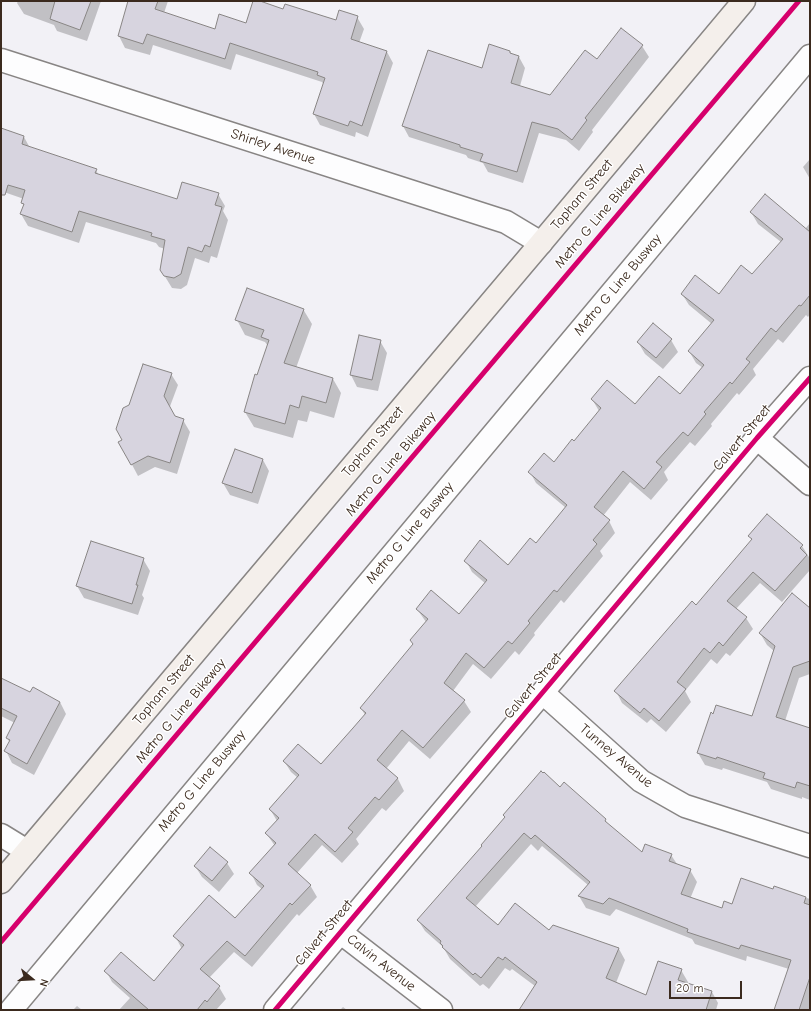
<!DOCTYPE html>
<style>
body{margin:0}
#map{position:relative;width:811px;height:1011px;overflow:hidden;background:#f2f1f6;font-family:"Comic Neue",sans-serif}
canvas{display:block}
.frame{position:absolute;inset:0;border:2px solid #3b2a1e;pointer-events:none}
.north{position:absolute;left:12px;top:959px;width:40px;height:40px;-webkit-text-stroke:3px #fff;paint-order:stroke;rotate:108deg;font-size:11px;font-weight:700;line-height:16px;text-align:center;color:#3b2a1e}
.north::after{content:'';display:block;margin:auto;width:14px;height:18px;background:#3b2a1e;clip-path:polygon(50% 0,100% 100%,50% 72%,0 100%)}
.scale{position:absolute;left:669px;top:981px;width:73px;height:18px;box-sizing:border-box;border:2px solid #3b2a1e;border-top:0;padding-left:5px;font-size:12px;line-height:14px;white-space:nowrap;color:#3b2a1e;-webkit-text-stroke:3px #fff;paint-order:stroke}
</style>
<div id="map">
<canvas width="811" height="1011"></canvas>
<div class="frame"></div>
<div class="north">N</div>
<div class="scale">20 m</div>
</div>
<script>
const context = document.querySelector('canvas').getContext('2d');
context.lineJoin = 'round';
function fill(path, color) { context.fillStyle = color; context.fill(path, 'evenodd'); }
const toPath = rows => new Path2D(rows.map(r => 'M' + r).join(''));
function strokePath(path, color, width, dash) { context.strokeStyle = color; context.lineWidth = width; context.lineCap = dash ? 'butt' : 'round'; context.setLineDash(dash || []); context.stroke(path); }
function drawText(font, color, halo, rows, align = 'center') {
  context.font = font + ' "Comic Neue",sans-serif'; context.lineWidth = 3; context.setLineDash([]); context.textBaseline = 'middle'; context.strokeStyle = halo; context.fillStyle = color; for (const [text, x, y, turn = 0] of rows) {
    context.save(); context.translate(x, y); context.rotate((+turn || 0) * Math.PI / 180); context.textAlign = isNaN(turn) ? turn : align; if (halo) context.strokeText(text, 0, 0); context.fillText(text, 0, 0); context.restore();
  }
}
fill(toPath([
 [18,1,101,1,87,41,57,31,54,25,24,14,17,3],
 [130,1,168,1,164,13,215,30,247,24,254,1,284,10,336,22,357,17,364,29,359,43,387,52,393,63,368,137,356,132,355,137,320,125,314,114,324,85,322,82,236,54,231,70,153,45,150,55,125,48,119,36],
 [642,46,649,57,592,130,593,132,579,151,566,140,539,133,523,183,488,172,483,163,468,158,466,155,409,137,403,126,482,69,510,52,511,54,519,57,525,68,520,86,551,96,597,60],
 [1,129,24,137,30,148,96,170,99,176,178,200,218,194,225,206,223,211,228,220,217,258,211,256,209,263,195,258,187,285,181,289,172,288,161,270,165,249,159,247,156,243,86,222,79,243,28,226,21,214,24,206,22,203,24,199,1,191],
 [810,159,810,179,803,167],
 [751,212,805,229,810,223,810,314,808,317,806,315,783,343,778,339,753,369,756,375,739,395,737,393,711,424,712,426,695,446,690,442,664,472,668,480,651,500,630,482,603,516,609,521,615,533,600,551,603,556,564,603,561,600,534,633,535,635,519,655,515,651,491,679,473,664,453,691,464,701,471,712,430,759,409,741,386,769,398,779,404,791,386,811,382,808,356,839,359,844,342,863,322,845,297,873,310,885,317,897,299,916,297,914,252,967,234,952,209,978,219,987,226,999,216,1010,119,1010,130,998,112,982,106,971,154,983,182,949,175,936,235,919,262,889,257,885,251,873,275,846,266,833,277,821,270,809,298,778,291,772,284,761,321,765,365,715,361,708,414,645,426,622,417,609,459,615,486,584,472,572,466,561,508,566,536,544,566,508,536,483,530,472,554,463,574,442,599,411,592,399,635,406,680,396,703,368,696,363,689,351,712,324,689,305,682,294,719,295,752,276,781,242,758,224],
 [303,309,312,324,296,368,333,379,341,393,334,418,310,411,307,422,298,420,293,438,254,427,245,412,268,346,265,342,245,335,237,320],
 [671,340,678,352,663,369,645,354,638,342],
 [380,341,387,353,378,391,357,387,351,375],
 [171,374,178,385,169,409,174,417,183,420,190,432,177,474,155,467,138,476,120,442,123,440],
 [263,460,269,471,258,504,230,495,223,483],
 [749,536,802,546,809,557,810,570,782,602,760,583,736,609,746,618,753,629,730,656,726,653,717,664,711,659,685,691,691,702,666,732,651,719,647,723,622,703,616,691,696,607,752,540],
 [143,559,150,571,142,595,144,598,138,615,84,598,77,586],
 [810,609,810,674,799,678,785,721,810,729,810,800,802,797,802,799,771,789,767,782,723,768,722,770,705,765,698,753,753,718,774,651,767,645,760,633],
 [1,679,31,694,60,702,66,714,34,775,12,763,6,751,10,743,7,738,15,723,1,716],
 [561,788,605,820,608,824,642,854,671,855,677,864,690,870,697,882,690,899,722,910,774,890,775,888,810,899,810,1010,786,1010,789,969,747,956,746,961,695,944,692,939,616,909,610,916,586,908,579,896,588,885,542,846,538,851,531,844,475,907,498,926,549,932,619,949,625,960,616,983,647,996,681,970,688,982,687,984,712,992,718,1003,716,1010,526,1010,535,986,512,969,510,971,505,968,489,989,483,984,480,986,450,959,443,947,425,931,418,920],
 [227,863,234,874,219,892,202,877,195,866],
 [77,1006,82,1010,73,1010],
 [343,1007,347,1010,340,1010]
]), '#0003');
const building = toPath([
 [55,1,91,1,80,30,50,19,55,1],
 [128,1,158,1,155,9,215,29,219,14,246,23,253,1,260,1,283,9,285,4,336,20,339,10,358,16,351,39,387,51,362,126,350,121,348,126,313,114,325,78,317,75,318,72,230,43,225,59,147,34,143,44,118,36,128,1],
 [621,28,643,45,585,118,587,120,572,140,558,129,532,122,517,172,480,161,483,154,460,147,460,145,402,126,428,50,482,68,489,44,510,51,510,53,519,56,511,83,550,95,585,50,597,59,621,28],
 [1,128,24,136,22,144,97,169,95,173,177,199,182,182,219,193,215,205,222,207,210,247,205,245,202,252,188,247,181,274,174,278,164,276,160,270,165,240,151,236,152,233,79,211,72,232,20,214,24,204,21,203,25,190,8,185,5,195,1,195,1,128],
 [765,194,810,232,810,295,801,306,799,305,776,332,771,328,746,359,750,362,732,384,730,382,704,412,706,414,688,436,683,432,656,462,662,467,644,489,623,471,594,507,610,520,593,540,597,544,557,592,554,590,528,621,530,623,512,644,508,641,484,668,466,653,444,683,465,700,423,748,402,730,377,760,398,778,379,800,375,797,348,828,353,832,335,852,315,834,288,864,311,885,292,905,290,903,245,956,227,941,200,969,220,986,207,1002,205,1000,197,1010,149,1010,104,971,121,952,154,981,184,945,173,936,209,895,235,918,264,886,249,873,276,843,265,833,279,818,269,809,299,775,283,761,298,744,321,764,353,728,366,713,360,708,413,644,410,640,428,619,416,609,431,590,459,614,487,580,464,561,480,540,508,565,530,538,536,543,567,505,528,472,544,453,554,462,572,439,574,441,601,408,591,399,607,380,635,404,659,376,680,394,704,365,688,351,714,320,681,294,695,275,719,294,741,265,752,274,783,239,750,212,765,194],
 [247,288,304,309,284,363,333,378,326,403,302,396,299,408,290,405,285,424,244,412,255,374,257,375,269,340,261,337,264,330,235,320,247,288],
 [653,323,672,339,656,358,637,342,653,323],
 [359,335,381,340,372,380,350,375,359,335],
 [143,364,172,373,164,396,175,416,184,419,170,463,148,456,131,465,118,442,122,440,116,429,123,408,129,405,143,364],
 [235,449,263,459,252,493,222,483,235,449],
 [767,514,803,545,800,548,807,555,775,591,753,572,727,601,747,617,723,646,719,642,710,653,704,648,677,682,686,689,659,721,644,708,640,713,614,691,692,601,696,605,752,539,748,536,767,514],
 [91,541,144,558,136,585,138,585,132,604,76,586,91,541],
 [792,593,810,608,810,661,793,667,776,717,810,728,810,786,797,782,795,788,763,778,765,773,717,757,716,759,697,753,711,712,713,714,716,705,752,716,775,646,759,633,792,593],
 [1,678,30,692,33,687,60,702,27,764,4,751,10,740,6,738,17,716,1,708,1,678],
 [541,771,543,773,544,772,560,787,564,782,606,819,605,821,642,852,645,844,672,854,669,861,691,869,681,894,722,908,724,901,732,904,741,878,773,889,774,886,806,897,804,903,810,905,810,977,799,1010,774,1010,791,960,741,945,739,949,687,932,688,929,609,898,603,904,578,896,590,882,535,835,531,839,524,833,466,898,498,925,515,903,549,930,553,925,619,948,606,978,646,995,658,961,682,969,678,980,712,991,706,1010,519,1010,537,982,505,957,503,960,498,957,481,978,475,973,473,975,442,947,443,946,440,943,441,941,417,920,482,846,481,845,505,817,503,815,541,771],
 [210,847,228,862,212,881,194,866,210,847]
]);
fill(building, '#d7d4df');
strokePath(building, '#888584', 1);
const minor = toPath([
 [1,60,506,222,541,243],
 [757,438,810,484],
 [543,693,641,781,685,806,810,846],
 [1,835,27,851],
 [340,932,441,1010],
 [11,1010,810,56],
 [275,1010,757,438,810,378]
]);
const major = toPath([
 [1,882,541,243,744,1]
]);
strokePath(minor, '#888584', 25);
strokePath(major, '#888584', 25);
strokePath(minor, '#fdfdfe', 22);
strokePath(major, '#f4efeb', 22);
strokePath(toPath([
 [1,942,799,1],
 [275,1010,757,438,810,378]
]), '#d6006c', 5);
drawText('14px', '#3b2a1e', '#fff', [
 ["Shirley Avenue",273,147,18],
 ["Topham Street",582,195,-50],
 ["Metro G Line Bikeway",600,216,-50],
 ["Metro G Line Busway",618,285,-50],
 ["Calvert Street",742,438,-50],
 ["Topham Street",373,442,-50],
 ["Metro G Line Bikeway",391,464,-50],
 ["Metro G Line Busway",410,533,-50],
 ["Calvert Street",533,686,-50],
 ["Topham Street",164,690,-50],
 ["Metro G Line Bikeway",181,711,-50],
 ["Tunney Avenue",616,756,40],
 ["Metro G Line Busway",202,781,-50],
 ["Calvert Street",324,933,-50],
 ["Calvin Avenue",381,963,38]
]);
</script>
